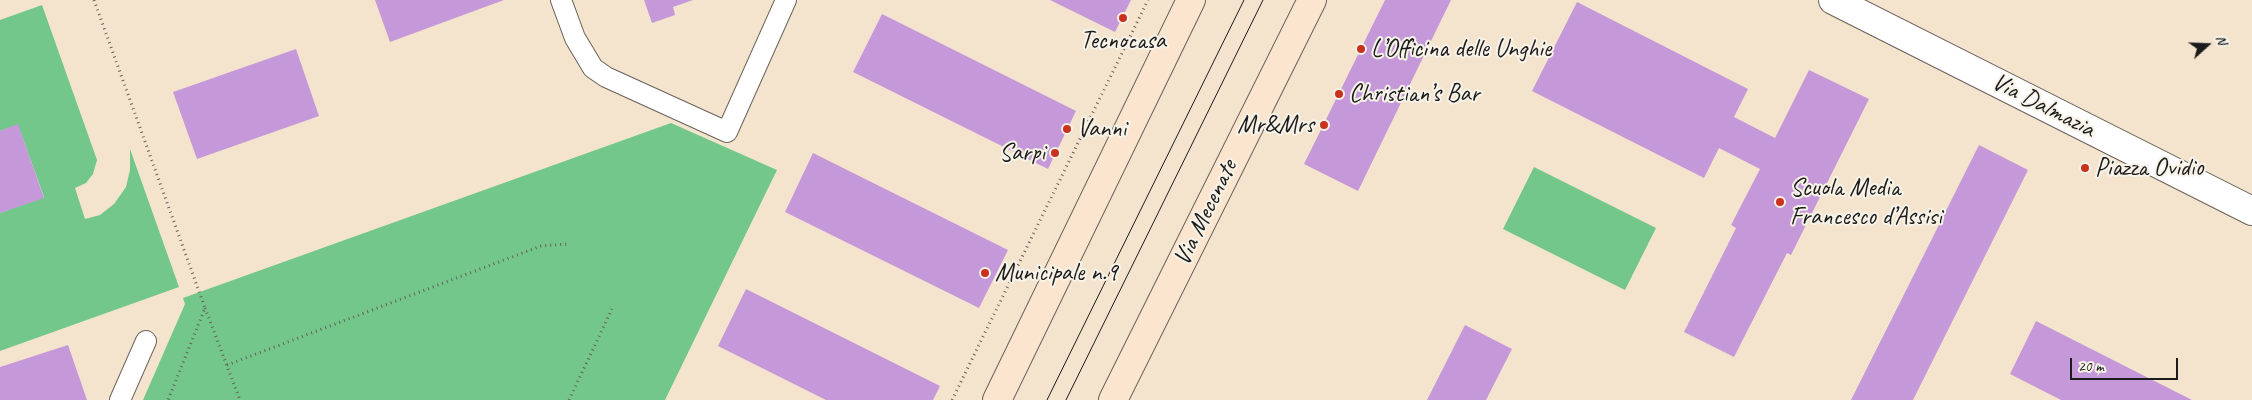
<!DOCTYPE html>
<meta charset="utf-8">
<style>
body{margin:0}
#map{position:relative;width:2252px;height:400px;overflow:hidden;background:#f4e4cd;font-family:Caveat,sans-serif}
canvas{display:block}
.north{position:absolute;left:2182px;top:20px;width:50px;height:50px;-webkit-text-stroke:4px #f7f3e8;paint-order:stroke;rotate:70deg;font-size:14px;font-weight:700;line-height:20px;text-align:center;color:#1c1c1c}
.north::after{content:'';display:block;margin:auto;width:18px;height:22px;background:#1c1c1c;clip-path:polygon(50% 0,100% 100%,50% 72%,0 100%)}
.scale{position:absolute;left:2070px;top:358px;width:108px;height:22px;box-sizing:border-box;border:2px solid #1c1c1c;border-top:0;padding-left:6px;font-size:15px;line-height:18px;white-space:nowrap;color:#1c1c1c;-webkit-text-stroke:4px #f7f3e8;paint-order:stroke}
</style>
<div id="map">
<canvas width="2252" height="400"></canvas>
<div class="north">N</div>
<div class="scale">20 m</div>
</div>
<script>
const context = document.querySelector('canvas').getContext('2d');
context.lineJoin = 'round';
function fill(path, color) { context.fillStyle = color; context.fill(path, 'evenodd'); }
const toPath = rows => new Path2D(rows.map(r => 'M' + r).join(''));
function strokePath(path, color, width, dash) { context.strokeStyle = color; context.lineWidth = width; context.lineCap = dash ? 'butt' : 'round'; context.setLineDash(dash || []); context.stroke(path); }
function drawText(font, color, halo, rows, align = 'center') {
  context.font = font + ' Caveat,sans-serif'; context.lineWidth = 4; context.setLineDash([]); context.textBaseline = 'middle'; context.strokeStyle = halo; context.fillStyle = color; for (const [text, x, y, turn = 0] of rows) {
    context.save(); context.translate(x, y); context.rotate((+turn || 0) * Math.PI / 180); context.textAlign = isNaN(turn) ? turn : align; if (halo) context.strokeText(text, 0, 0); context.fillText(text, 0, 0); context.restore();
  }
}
fill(toPath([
 [42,5,97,160,93,174,86,183,75,188,85,219,100,215,114,204,126,187,130,170,130,149,179,287,0,351,0,213,44,197,18,125,0,131,0,20],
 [671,123,777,170,665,400,143,400,185,304,183,298],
 [1534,167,1656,228,1625,290,1503,229]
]), '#73c78b');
fill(toPath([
 [375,0,504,0,390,42],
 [644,0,693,0,673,7,675,15,652,23],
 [1050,0,1131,0,1115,32],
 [1385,0,1451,0,1358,191,1304,164],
 [1577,2,1748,89,1734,117,1775,138,1809,70,1869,99,1791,255,1787,253,1734,357,1684,332,1736,228,1731,225,1760,169,1719,148,1704,178,1532,91],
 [882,14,1076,111,1048,169,853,72],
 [296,49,319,116,197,159,173,92],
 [18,124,44,198,0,213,0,131],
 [1979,145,2028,170,1913,400,1851,400],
 [813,153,1008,250,979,308,785,212],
 [746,289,940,386,933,400,826,400,718,346],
 [2036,321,2192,400,2061,400,2010,374],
 [1465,325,1512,349,1486,400,1427,400],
 [68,345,87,400,0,400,0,367]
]), '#c599d9');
const lane = toPath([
 [561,0,575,38,593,68,606,77,727,132,786,0],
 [120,400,146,341]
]);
const street = toPath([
 [1833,0,2252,211]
]);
const secondary = toPath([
 [997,400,1191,0],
 [1113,400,1312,0]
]);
strokePath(lane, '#68625a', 22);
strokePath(street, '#68625a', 30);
strokePath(secondary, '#68625a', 30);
strokePath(toPath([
 [94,0,205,308,168,400],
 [205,308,240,400],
 [227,365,541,246,568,244],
 [569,400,612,309],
 [952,400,1148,0]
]), '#68625a', 3, [1, 4]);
strokePath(lane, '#fff', 20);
strokePath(street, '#fff', 28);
strokePath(secondary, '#fbe5cf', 28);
strokePath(toPath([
 [1047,400,1244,0],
 [1066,400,1263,0]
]), '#1c1c1c', 1);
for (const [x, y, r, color] of [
 [1123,18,5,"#c8321e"],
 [1361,49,5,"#c8321e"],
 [1339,94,5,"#c8321e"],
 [1324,125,5,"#c8321e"],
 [1067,129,5,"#c8321e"],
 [1055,153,5,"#c8321e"],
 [2085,168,5,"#c8321e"],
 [1780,202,5,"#c8321e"],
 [985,273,5,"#c8321e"]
]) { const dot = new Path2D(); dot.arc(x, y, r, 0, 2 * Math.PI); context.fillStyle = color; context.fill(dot); strokePath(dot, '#f7f3e8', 2); }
drawText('25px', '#1c1c1c', '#f7f3e8', [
 ["Tecnocasa",1123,41,"center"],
 ["L’Officina delle Unghie",1371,49],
 ["Christian’s Bar",1349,94],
 ["Mr&Mrs",1314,125,"right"],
 ["Vanni",1077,129],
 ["Sarpi",1045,153,"right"],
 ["Piazza Ovidio",2095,168],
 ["Scuola Media",1790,188],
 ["Francesco d’Assisi",1790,217],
 ["Municipale n.9",995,273]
], 'left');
drawText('25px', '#1c1c1c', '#f7f3e8', [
 ["Via Dalmazia",2043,106,27],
 ["Via Mecenate",1206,213,-64]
]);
</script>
